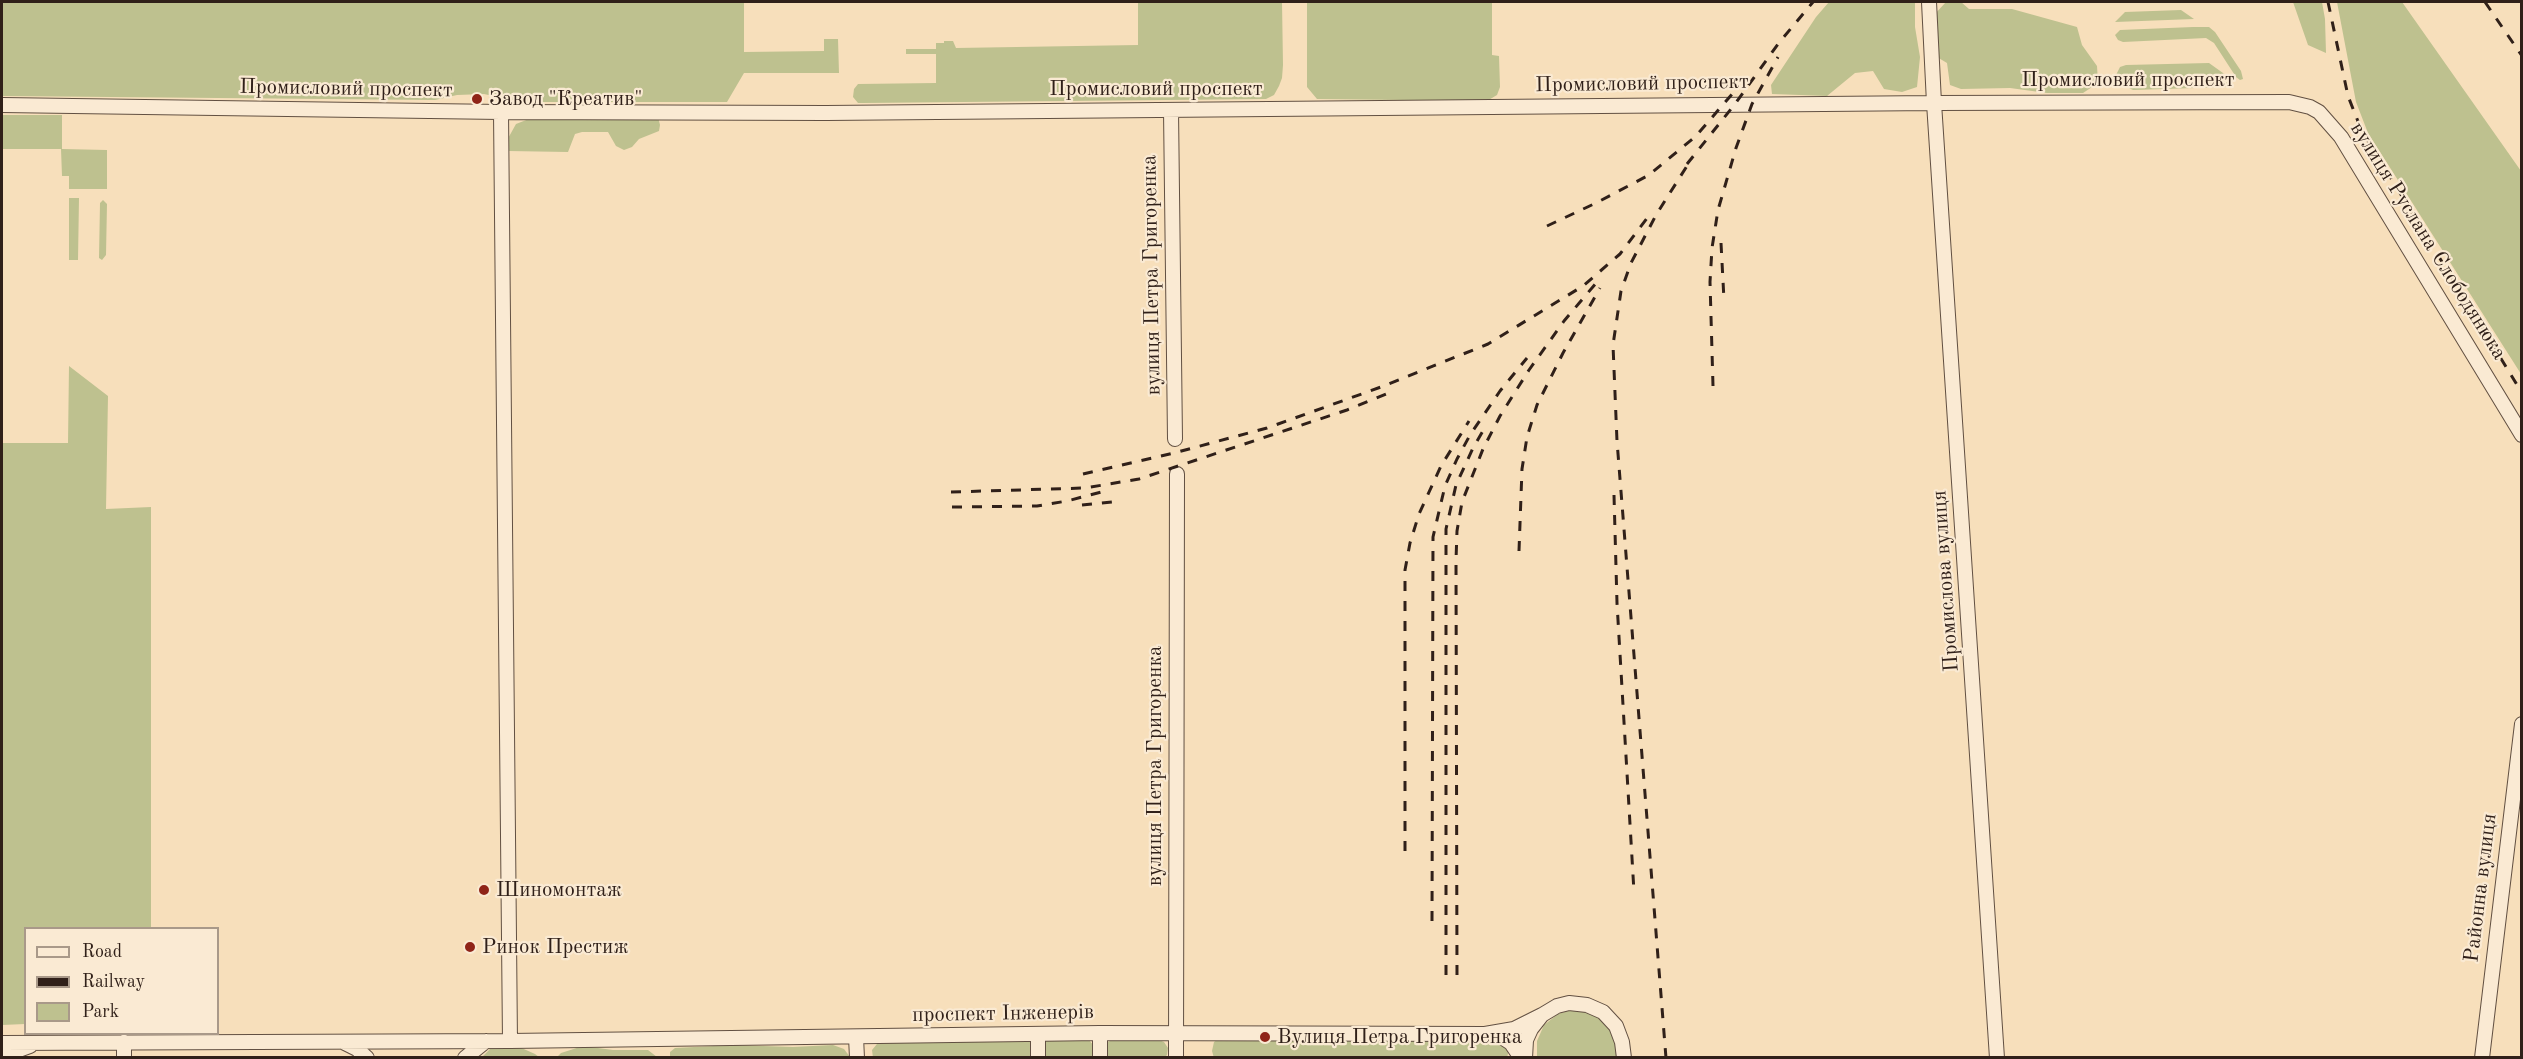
<!DOCTYPE html>
<meta charset="utf-8">
<style>
body{margin:0}
#map{position:relative;width:2523px;height:1059px;overflow:hidden;background:#f7dfbb;font-family:"Old Standard TT",serif}
canvas{display:block}
.frame{position:absolute;inset:0;border:3px solid #302019;pointer-events:none}
.legend{position:absolute;left:24px;top:927px;width:195px;height:108px;box-sizing:border-box;background:#faead3;border:2px solid #a99989;margin:0;padding:8px 10px;list-style:none;font-size:18px;color:#302019}
.legend li{display:flex;align-items:center;gap:12px;height:30px}
.legend b{width:30px;border:2px solid #a99989}
</style>
<div id="map">
<canvas width="2523" height="1059"></canvas>
<div class="frame"></div>
<ul class="legend">
<li><b style="height:8px;background:#faead3"></b>Road</li>
<li><b style="height:8px;background:#302019"></b>Railway</li>
<li><b style="height:16px;background:#bec18f"></b>Park</li>
</ul>
</div>
<script>
const context = document.querySelector('canvas').getContext('2d');
context.lineJoin = 'round';
function fill(path, color) { context.fillStyle = color; context.fill(path, 'evenodd'); }
const toPath = rows => new Path2D(rows.map(r => 'M' + r).join(''));
function strokePath(path, color, width, dash) { context.strokeStyle = color; context.lineWidth = width; context.lineCap = dash ? 'butt' : 'round'; context.setLineDash(dash || []); context.stroke(path); }
function drawText(font, color, halo, rows, align = 'center') {
  context.font = font + ' "Old Standard TT",serif'; context.lineWidth = 4.5; context.setLineDash([]); context.textBaseline = 'middle'; context.strokeStyle = halo; context.fillStyle = color; for (const [text, x, y, turn = 0] of rows) {
    context.save(); context.translate(x, y); context.rotate((+turn || 0) * Math.PI / 180); context.textAlign = isNaN(turn) ? turn : align; if (halo) context.strokeText(text, 0, 0); context.fillText(text, 0, 0); context.restore();
  }
}
fill(toPath([
 [2,2,744,2,744,52,824,51,824,39,838,39,839,73,744,73,727,102,520,102,484,94,457,95,435,100,2,96],
 [1138,2,1282,2,1283,65,1282,78,1279,86,1274,95,1266,99,863,103,858,103,853,97,854,89,858,84,936,83,936,54,906,54,906,49,936,49,936,43,944,43,944,41,953,41,956,48,1138,45],
 [1307,2,1492,2,1492,55,1499,56,1500,87,1497,95,1487,101,1317,99,1307,87],
 [1829,2,1915,2,1915,27,1920,57,1917,87,1902,92,1884,89,1873,71,1855,73,1827,96,1772,94,1771,85,1816,17],
 [1946,2,1961,2,1969,9,2012,9,2077,27,2082,45,2097,66,2098,83,2083,93,2047,93,2010,88,1961,89,1950,85,1947,63,1937,57,1934,15],
 [2293,2,2322,2,2325,19,2326,53,2308,45],
 [2337,2,2402,2,2521,171,2521,374,2368,133,2356,102],
 [2181,10,2194,19,2115,22,2125,12],
 [2193,27,2209,27,2215,32,2241,71,2243,79,2240,80,2236,77,2214,43,2206,38,2123,42,2118,40,2115,35,2120,30],
 [2209,63,2223,73,2227,81,2226,87,2133,90,2121,84,2116,75,2120,67,2126,65],
 [2,115,62,115,62,149,107,150,107,189,69,189,69,176,62,176,61,149,2,149],
 [534,117,658,117,660,125,659,131,639,139,632,147,624,150,616,146,608,132,582,132,575,134,568,152,508,151,506,142,516,124],
 [69,198,79,198,78,260,69,260],
 [103,200,107,204,106,255,102,260,99,258,100,203],
 [69,366,108,396,106,509,151,507,151,928,26,928,25,1024,2,1025,2,443,68,443],
 [1575,1009,1598,1015,1613,1033,1617,1045,1616,1057,1537,1057,1537,1041,1544,1025,1558,1014],
 [1495,1038,1509,1049,1507,1058,1214,1058,1212,1051,1214,1042,1217,1040],
 [986,1039,1030,1041,1031,1055,1030,1058,873,1058,872,1050,877,1044,893,1041,951,1043],
 [1044,1039,1089,1040,1094,1046,1094,1057,1044,1057],
 [1112,1040,1159,1040,1164,1042,1168,1048,1167,1055,1165,1057,1108,1057,1106,1056,1106,1043],
 [733,1045,793,1047,833,1045,844,1049,850,1057,670,1058,670,1052,675,1048],
 [517,1046,535,1054,539,1057,481,1058,491,1048],
 [583,1046,613,1050,648,1050,657,1057,556,1058,561,1053]
]), '#bec18f');
const minor = toPath([
 [1929,2,1934,103,1997,1058],
 [2,105,501,112,826,113,1934,103,2289,102,2310,107,2319,112,2341,137,2522,435],
 [1171,110,1175,439],
 [501,112,510,1041],
 [1497,1034,1511,1043,1521,1058],
 [1038,1035,1038,1058],
 [856,1037,857,1058],
 [124,1042,124,1058],
 [343,1042,357,1049,367,1058],
 [2,1043,510,1041,1100,1033,1485,1034,1514,1029,1542,1015],
 [2,1056,30,1046],
 [465,1058,486,1041],
 [1100,1058,1100,1033],
 [1176,1058,1177,474],
 [1525,1058,1526,1040,1531,1029,1542,1015,1557,1006,1569,1003,1587,1005,1603,1012,1616,1026,1622,1042,1624,1058],
 [2482,1058,2522,724]
]);
strokePath(minor, '#625042', 16);
strokePath(minor, '#faead3', 14);
strokePath(toPath([
 [2328,2,2348,96,2361,129,2522,393],
 [2485,2,2522,56],
 [1687,164,1735,104,1778,44,1813,2],
 [1547,226,1596,203,1649,175,1696,136,1739,86],
 [1721,243,1724,300],
 [1713,386,1710,282,1712,248,1718,210,1736,148,1752,104,1778,57],
 [1083,474,1174,453,1267,428,1381,387,1488,344,1583,286,1620,254,1648,217],
 [951,492,1085,488,1139,479,1347,410,1386,394],
 [1614,495,1617,603,1634,892],
 [1082,505,1112,502],
 [952,507,1037,506,1067,501,1109,490],
 [1519,551,1522,469,1527,437,1537,405,1563,353,1600,288],
 [1405,851,1405,570,1410,543,1419,514,1441,466,1469,421],
 [1432,921,1433,537,1445,486,1457,459,1470,435,1500,391,1527,358],
 [1446,975,1446,529,1456,485,1473,448,1487,424],
 [1457,975,1456,560,1457,531,1462,502,1483,449,1500,416,1529,370,1564,321,1597,282],
 [1666,1058,1617,441,1613,345,1621,291,1631,263,1656,215,1692,158]
]), '#302019', 3, [10, 10]);
for (const [x, y, r, color] of [
 [477,99,6,"#8f2418"],
 [484,890,6,"#8f2418"],
 [470,947,6,"#8f2418"],
 [1265,1037,6,"#8f2418"]
]) { const dot = new Path2D(); dot.arc(x, y, r, 0, 2 * Math.PI); context.fillStyle = color; context.fill(dot); strokePath(dot, '#faead3', 2); }
drawText('21px', '#302019', '#faead3', [
 ["Промисловий проспект",2128,80],
 ["Промисловий проспект",1642,84,-1],
 ["Промисловий проспект",346,89,1],
 ["Промисловий проспект",1156,89],
 ["вулиця Руслана Слободянюка",2428,241,58],
 ["вулиця Петра Григоренка",1152,275,-91],
 ["Промислова вулиця",1946,581,-94],
 ["вулиця Петра Григоренка",1155,766,-90],
 ["Районна вулиця",2481,888,-83],
 ["проспект Інженерів",1003,1014,-1]
]);
drawText('21px', '#302019', '#faead3', [
 ["Завод \"Креатив\"",489,99],
 ["Шиномонтаж",496,890],
 ["Ринок Престиж",482,947],
 ["Вулиця Петра Григоренка",1277,1037]
], 'left');
</script>
